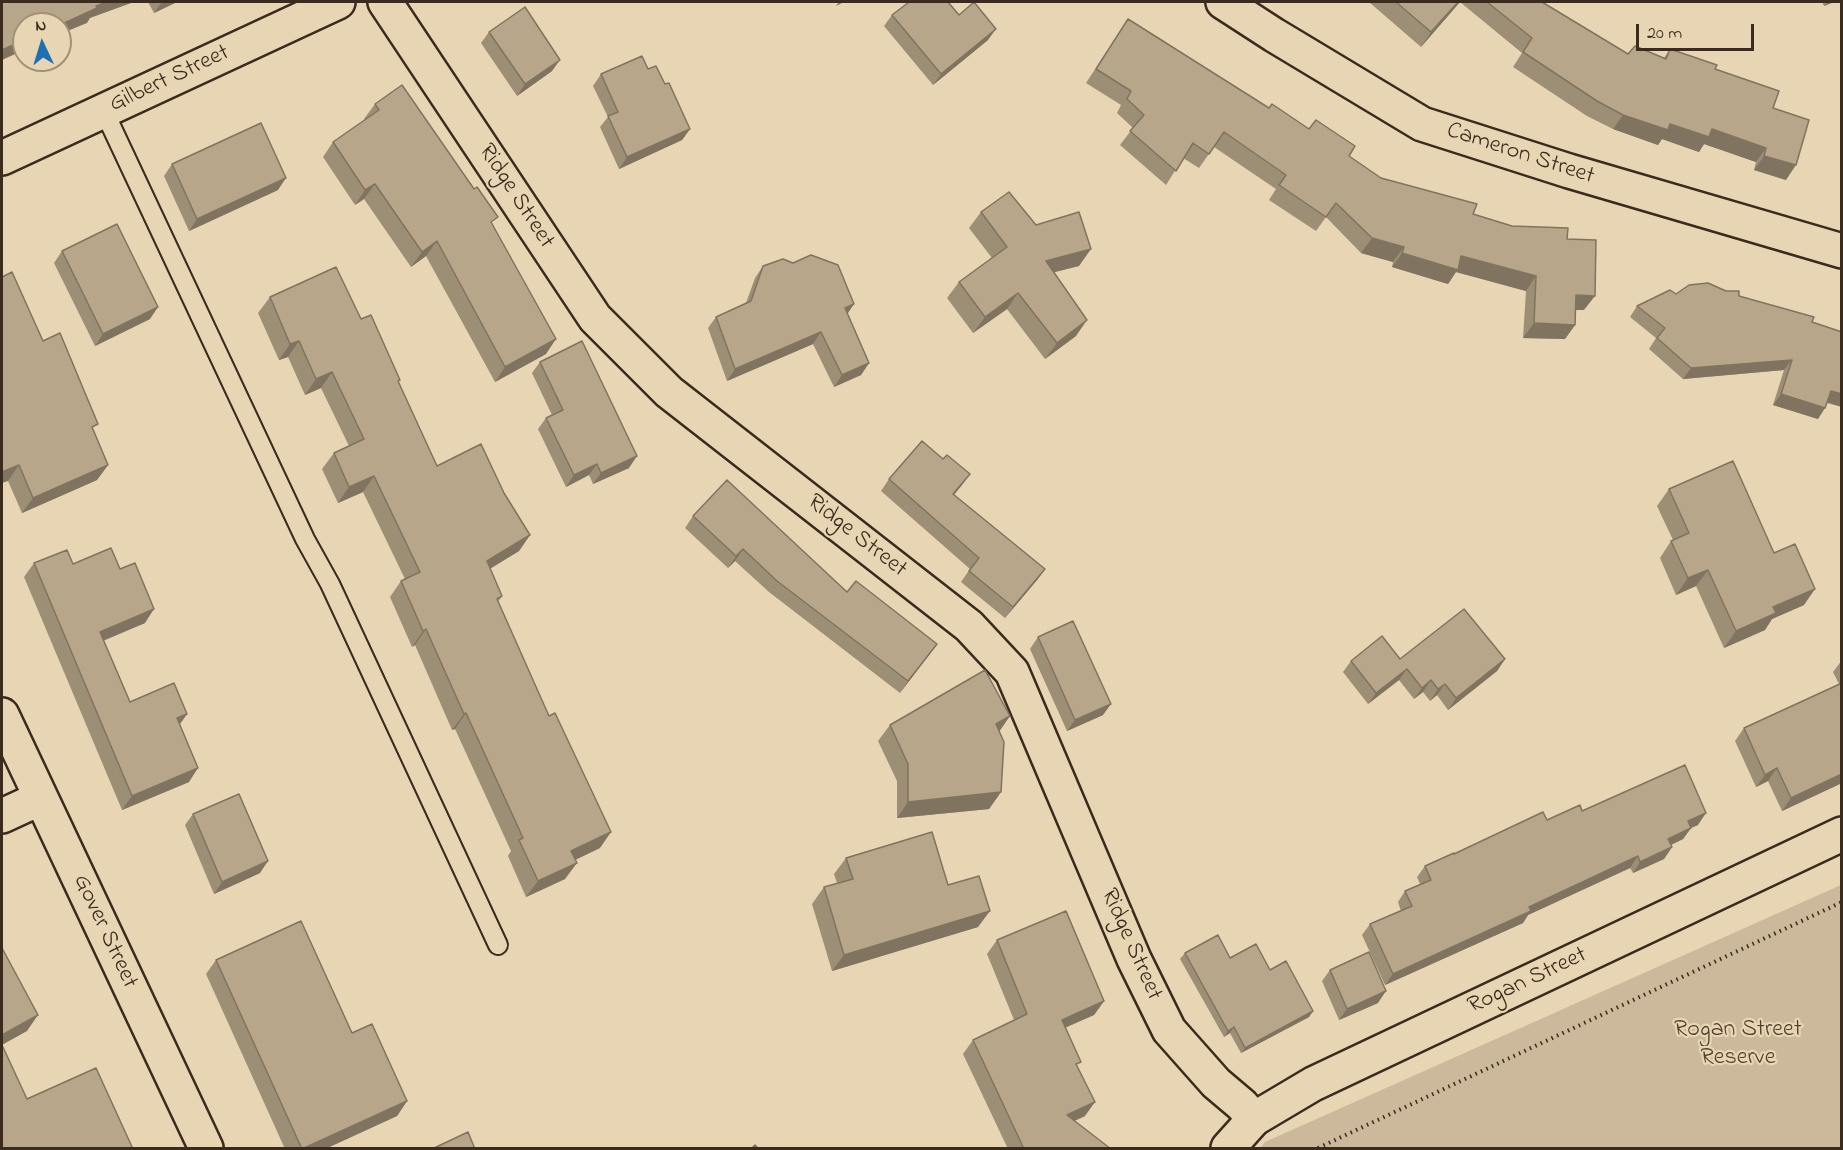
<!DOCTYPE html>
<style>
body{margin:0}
#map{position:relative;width:1843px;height:1150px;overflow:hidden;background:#e8d5b3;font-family:"Indie Flower",sans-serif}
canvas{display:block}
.frame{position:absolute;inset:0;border:3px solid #3b2a1e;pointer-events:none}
.north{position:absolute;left:12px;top:12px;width:60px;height:60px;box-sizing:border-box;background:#e8d5b3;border:2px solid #a39177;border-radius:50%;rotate:356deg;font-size:16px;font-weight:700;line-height:24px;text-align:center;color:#3b2a1e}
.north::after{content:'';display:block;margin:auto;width:21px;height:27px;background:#1f6fb2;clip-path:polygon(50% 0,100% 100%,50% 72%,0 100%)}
.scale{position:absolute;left:1636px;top:24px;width:118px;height:27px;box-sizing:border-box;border:3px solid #3b2a1e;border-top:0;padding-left:8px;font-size:18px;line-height:21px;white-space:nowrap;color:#3b2a1e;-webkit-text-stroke:4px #e8d5b3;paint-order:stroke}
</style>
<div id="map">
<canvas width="1843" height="1150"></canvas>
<div class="frame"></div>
<div class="north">N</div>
<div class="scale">20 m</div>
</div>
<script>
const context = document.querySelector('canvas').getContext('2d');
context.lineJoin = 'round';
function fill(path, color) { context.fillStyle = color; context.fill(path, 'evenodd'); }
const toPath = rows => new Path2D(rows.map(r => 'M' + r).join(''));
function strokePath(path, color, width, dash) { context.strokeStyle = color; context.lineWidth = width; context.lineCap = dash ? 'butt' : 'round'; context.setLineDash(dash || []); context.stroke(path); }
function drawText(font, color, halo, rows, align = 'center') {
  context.font = font + ' "Indie Flower",sans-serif'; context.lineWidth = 4.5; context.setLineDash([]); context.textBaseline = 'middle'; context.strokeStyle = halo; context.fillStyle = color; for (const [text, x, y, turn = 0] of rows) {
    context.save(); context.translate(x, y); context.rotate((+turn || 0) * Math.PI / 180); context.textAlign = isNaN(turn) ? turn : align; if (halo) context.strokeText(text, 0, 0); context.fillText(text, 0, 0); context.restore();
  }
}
fill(toPath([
 [1841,885,1841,1148,1260,1148,1265,1142]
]), '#ccb99b');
const lane = toPath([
 [104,111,305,539,330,584,498,945]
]);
const street = toPath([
 [385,2,595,318,669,392,969,626,1012,672,1134,959,1169,1030,1216,1083,1242,1105,1254,1119],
 [1223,2,1274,35,1422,124,1569,171,1842,251],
 [2,158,338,2],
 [2,715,206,1148],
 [2,816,41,798]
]);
const secondary = toPath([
 [1228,1148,1254,1119,1313,1084,1842,834]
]);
strokePath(lane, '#3b2a1e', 22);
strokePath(street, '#3b2a1e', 38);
strokePath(secondary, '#3b2a1e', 38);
strokePath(toPath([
 [1318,1148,1842,902]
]), '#3b2a1e', 4, [1.5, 4.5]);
strokePath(lane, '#e8d5b3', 18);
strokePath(street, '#e8d5b3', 33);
strokePath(secondary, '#e8d5b3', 33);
fill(toPath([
 [148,2,177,2,154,13],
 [1369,2,1542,2,1628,54,1664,58,1670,49,1715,69,1773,108,1786,180,1754,170,1756,162,1704,144,1699,152,1662,139,1658,145,1613,129,1587,116,1513,67,1522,53,1460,2,1421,47],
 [1822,2,1834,2,1824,6],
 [892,15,959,15,988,40,933,85,884,26],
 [1128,19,1269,108,1309,129,1381,178,1473,214,1512,226,1567,239,1584,310,1576,310,1575,325,1565,339,1523,338,1526,291,1456,272,1448,284,1392,267,1393,262,1361,253,1326,217,1316,231,1269,200,1276,189,1214,147,1199,168,1183,158,1166,185,1120,145,1133,128,1117,113,1121,105,1086,83],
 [489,32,552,71,517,96,481,43],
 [648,69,665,84,690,129,682,140,619,169,600,127,608,117,593,86,601,74],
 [375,104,493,225,546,354,495,382,426,256,411,267,364,199,355,205,323,157,333,142,365,120,364,119],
 [172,164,278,190,189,231,164,176],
 [981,212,1036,225,1079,266,1054,272,1076,336,1045,359,1007,309,973,333,947,298,959,282,992,258,969,228],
 [62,251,150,319,95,346,54,263],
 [763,266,848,314,869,363,861,375,834,387,813,344,727,381,708,328,716,317,746,303,755,278],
 [1676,294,1739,296,1812,322,1842,407,1827,403,1818,419,1773,405,1784,370,1683,379,1649,349,1656,338,1630,317,1637,306],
 [270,297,361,319,400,380,398,382,437,466,504,493,530,535,519,551,490,569,502,596,498,602,600,848,575,860,565,879,526,897,508,856,511,851,455,729,452,730,415,645,412,647,390,597,401,581,405,579,363,492,338,503,322,469,334,453,349,446,321,388,305,395,288,357,279,360,258,313],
 [43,341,93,430,108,465,97,480,22,513,8,481],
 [540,362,629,468,593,484,589,475,566,487,538,429,546,418,552,415,532,373],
 [889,479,962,485,954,495,1045,569,1037,580,1005,618,961,582,970,569,881,491],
 [1669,489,1774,553,1804,605,1772,619,1765,630,1724,648,1696,586,1676,595,1660,558,1671,541,1673,540,1657,506],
 [693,516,847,592,937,644,900,693,769,592,735,561,728,568,685,528],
 [34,563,73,564,120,569,145,623,103,641,130,702,187,714,180,724,189,782,122,810,24,577],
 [1038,637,1103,715,1067,731,1030,649],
 [1400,659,1505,659,1497,671,1448,710,1437,695,1430,701,1423,692,1414,699,1399,680,1368,704,1343,672,1351,661],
 [1842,660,1842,783,1782,811,1768,781,1756,787,1735,741,1744,728,1839,684,1833,672],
 [890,725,999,731,1001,792,989,809,897,818,897,781,878,741],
 [1582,811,1698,825,1691,828,1683,839,1671,845,1672,847,1664,859,1633,873,1630,868,1528,915,1523,923,1385,985,1362,935,1370,924,1401,911,1398,902,1405,891,1420,884,1417,877,1425,866,1547,820],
 [193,814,260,873,214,894,185,825],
 [846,858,948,885,978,927,832,971,812,904,824,887,837,883,834,874],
 [997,940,1104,1001,1094,1015,1065,1028,1078,1067,1085,1116,1074,1121,1111,1149,1008,1149,963,1054,973,1040,1014,1020,987,954],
 [1185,953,1230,958,1270,970,1313,1011,1309,1017,1241,1053,1230,1033,1224,1037,1180,959],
 [216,960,352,1033,407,1101,397,1116,325,1149,285,1149,206,974],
 [1330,970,1378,1003,1339,1020,1322,981]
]), '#9d8f76');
fill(toPath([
 [107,2,134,2,90,18,87,23,60,34,60,25,96,6],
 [162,2,177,2,154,13],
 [839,2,844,2,836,6],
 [1458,2,1460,2,1421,47,1431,32],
 [1827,2,1834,2,1824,6],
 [996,29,988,40,933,85,941,74],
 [24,40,24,50,2,60,2,50],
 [560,60,552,71,517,96,525,84],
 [1623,115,1670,124,1712,129,1766,148,1756,162,1704,144,1699,152,1662,139,1658,145,1613,129],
 [690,129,682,140,619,169,627,157],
 [1764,156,1796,165,1786,180,1754,170],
 [286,178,278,190,189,231,197,219],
 [375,184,364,199,355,205,365,190],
 [1372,238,1404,247,1393,262,1361,253],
 [437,241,426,256,411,267,422,252],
 [1091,249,1079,266,1035,277,1046,261],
 [1402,253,1461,256,1536,276,1526,291,1456,272,1448,284,1392,267],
 [1018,293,1007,309,973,333,985,317],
 [1576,295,1595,296,1584,310,1566,310],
 [854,304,846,316,845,308],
 [158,307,150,319,95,346,103,334],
 [1087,320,1076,336,1045,359,1057,343],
 [1534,323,1575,325,1565,339,1523,338],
 [821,332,813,344,727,381,735,369],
 [556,339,546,354,495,382,505,367],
 [299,341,288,357,279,360,290,344],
 [1792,360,1784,370,1683,379,1691,368],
 [869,363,861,375,834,387,842,375],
 [332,372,321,388,305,395,316,379],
 [1831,391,1842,394,1842,407,1823,401],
 [1781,394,1825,408,1818,419,1773,405],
 [637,456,629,468,593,484,601,473],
 [597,464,589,475,566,487,574,475],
 [19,465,8,481,2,483,2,472],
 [108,465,97,480,22,513,33,498],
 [970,474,962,485,945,505,953,494],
 [374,476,363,492,338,503,349,487],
 [530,535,519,551,476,577,487,561],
 [743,549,735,561,728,568,736,556],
 [1045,569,1037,580,1005,618,1013,607],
 [1708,570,1696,586,1676,595,1688,578],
 [1815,589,1804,605,1772,619,1765,630,1724,648,1736,631,1773,607],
 [154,609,145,623,90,646,100,632],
 [426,629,415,645,412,647,423,631],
 [937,644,929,655,900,693,908,681],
 [1505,659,1497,671,1448,710,1456,698],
 [1407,669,1399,680,1368,704,1376,693],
 [1431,680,1423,692,1414,699,1422,688],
 [1445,684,1437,695,1430,701,1438,689],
 [1111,704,1103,715,1067,731,1075,720],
 [466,713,455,729,452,730,464,714],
 [187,714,177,728,177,718],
 [1010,716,999,732,996,724],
 [198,768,189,782,122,810,132,796],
 [1777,768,1768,781,1756,787,1765,775],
 [1842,774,1842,783,1782,811,1791,798],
 [1001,792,989,809,897,818,908,802],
 [1706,813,1698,825,1680,832,1688,821],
 [1691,828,1683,839,1660,850,1668,839],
 [611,832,600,848,560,867,571,851],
 [1672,847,1664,859,1633,873,1640,862],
 [1638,856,1630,868,1528,915,1523,923,1385,985,1393,974,1529,907],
 [268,861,260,873,214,894,222,882],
 [577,863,565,879,526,897,538,881],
 [990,911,978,927,832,971,844,955],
 [1386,991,1378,1003,1339,1020,1347,1009],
 [1104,1001,1094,1015,1052,1033,1062,1020],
 [1313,1011,1309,1017,1241,1053,1245,1048],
 [38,1015,27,1031,2,1045,2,1035],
 [1234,1027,1230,1033,1224,1037,1228,1031],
 [407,1101,397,1116,325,1149,302,1149],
 [1095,1102,1085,1116,1057,1129,1067,1115]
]), '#807460');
const building = toPath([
 [2,2,107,2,96,6,97,8,60,25,24,24,24,40,2,50,4,53,2,54,2,2],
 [909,2,948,2,959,15,974,2,996,29,941,74,892,15,909,2],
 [1396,2,1458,2,1431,32,1396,2],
 [1487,2,1542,2,1628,54,1635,46,1666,59,1670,49,1717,65,1715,69,1779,91,1773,108,1809,120,1796,165,1764,156,1766,148,1712,129,1709,137,1670,124,1668,130,1623,115,1597,101,1523,52,1532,38,1487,2],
 [525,7,560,60,525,84,489,32,525,7],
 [1128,19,1269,108,1272,104,1309,129,1316,120,1355,146,1349,156,1381,178,1477,204,1473,214,1512,226,1568,228,1567,239,1596,240,1595,296,1576,295,1575,325,1534,323,1536,276,1461,256,1458,270,1402,253,1404,247,1372,238,1336,203,1326,217,1279,185,1286,175,1224,132,1209,154,1193,143,1176,171,1130,131,1144,115,1127,99,1131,91,1096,69,1128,19],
 [642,56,648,69,656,66,665,84,669,83,690,129,627,157,608,116,618,112,601,74,642,56],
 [402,85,474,189,477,187,498,217,491,222,556,339,505,367,437,241,422,252,375,184,365,190,333,142,379,110,375,104,402,85],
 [261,123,286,178,197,219,172,164,261,123],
 [1009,192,1036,225,1079,212,1091,249,1046,261,1087,320,1057,343,1018,293,985,317,959,282,1007,247,981,212,1009,192],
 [117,224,158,307,103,334,62,251,117,224],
 [811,255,838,265,854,304,845,308,869,363,842,375,821,332,735,369,716,317,751,301,763,266,783,259,793,263,811,255],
 [336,267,361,319,371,315,400,380,398,381,437,466,481,444,504,493,530,535,487,561,502,596,497,599,549,716,555,713,611,832,571,851,577,863,538,881,519,840,523,838,466,713,464,714,426,629,423,631,401,581,420,572,374,476,349,487,334,453,364,439,332,372,316,379,299,341,290,344,270,297,336,267],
 [12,272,43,341,60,333,98,424,92,427,108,465,33,498,19,465,2,472,2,277,12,272],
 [1708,283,1726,291,1739,291,1739,296,1814,317,1812,322,1842,332,1842,394,1831,391,1825,408,1781,394,1792,360,1691,368,1657,338,1665,328,1637,306,1670,290,1676,294,1689,285,1708,283],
 [582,341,637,456,601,473,597,464,574,475,546,418,563,410,540,362,582,341],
 [922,441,943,459,947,455,970,474,953,494,1045,569,1013,607,969,571,979,558,889,479,922,441],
 [1733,461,1774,553,1795,544,1815,589,1773,607,1776,613,1736,631,1708,570,1688,578,1671,541,1689,533,1669,489,1733,461],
 [727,480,847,592,856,581,937,644,908,681,777,581,743,549,736,556,693,516,727,480],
 [111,548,120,569,135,563,154,609,100,632,130,702,174,683,187,714,177,718,198,768,132,796,34,563,67,550,73,564,111,548],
 [1464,609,1505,659,1456,698,1445,684,1438,689,1431,680,1422,688,1407,669,1376,693,1351,661,1382,636,1400,659,1464,609],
 [1073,621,1111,704,1075,720,1038,637,1073,621],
 [985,670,1010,716,996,724,1004,742,1001,792,908,802,908,764,890,725,985,670],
 [1842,683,1842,774,1791,798,1777,768,1765,775,1744,728,1842,683],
 [1685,765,1706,813,1688,821,1691,828,1668,839,1672,847,1640,862,1638,856,1529,907,1531,911,1393,974,1370,924,1412,906,1405,891,1431,880,1425,866,1454,853,1454,854,1543,812,1547,820,1580,805,1582,811,1685,765],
 [239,794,268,861,222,882,193,814,239,794],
 [932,832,948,885,979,876,990,911,844,955,824,887,853,879,846,858,932,832],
 [1066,911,1104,1001,1062,1020,1081,1062,1076,1064,1095,1102,1067,1115,1111,1149,1024,1149,973,1040,1027,1014,997,940,1066,911],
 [301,921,352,1033,372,1024,407,1101,302,1149,216,960,301,921],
 [1218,935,1230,958,1256,944,1270,970,1286,961,1313,1011,1245,1048,1234,1027,1228,1031,1185,953,1218,935],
 [2,948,38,1015,2,1035,2,948],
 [1369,952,1386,991,1347,1009,1330,970,1369,952],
 [2,1045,27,1099,96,1068,133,1149,2,1149,2,1045],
 [468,1132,475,1149,432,1149,468,1132],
 [755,1145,759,1149,751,1149,755,1145]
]);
fill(building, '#b7a689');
strokePath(building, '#807460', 1.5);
drawText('24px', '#3b2a1e', '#e8d5b3', [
 ["Gilbert Street",170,80,-25],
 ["Cameron Street",1520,155,18],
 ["Ridge Street",515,197,57],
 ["Ridge Street",856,537,38],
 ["Gover Street",104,932,65],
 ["Ridge Street",1130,945,66],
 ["Rogan Street",1528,982,-25]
]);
drawText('24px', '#513f31', '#e8d5b3', [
 ["Rogan Street",1738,1031],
 ["Reserve",1738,1059]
]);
</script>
